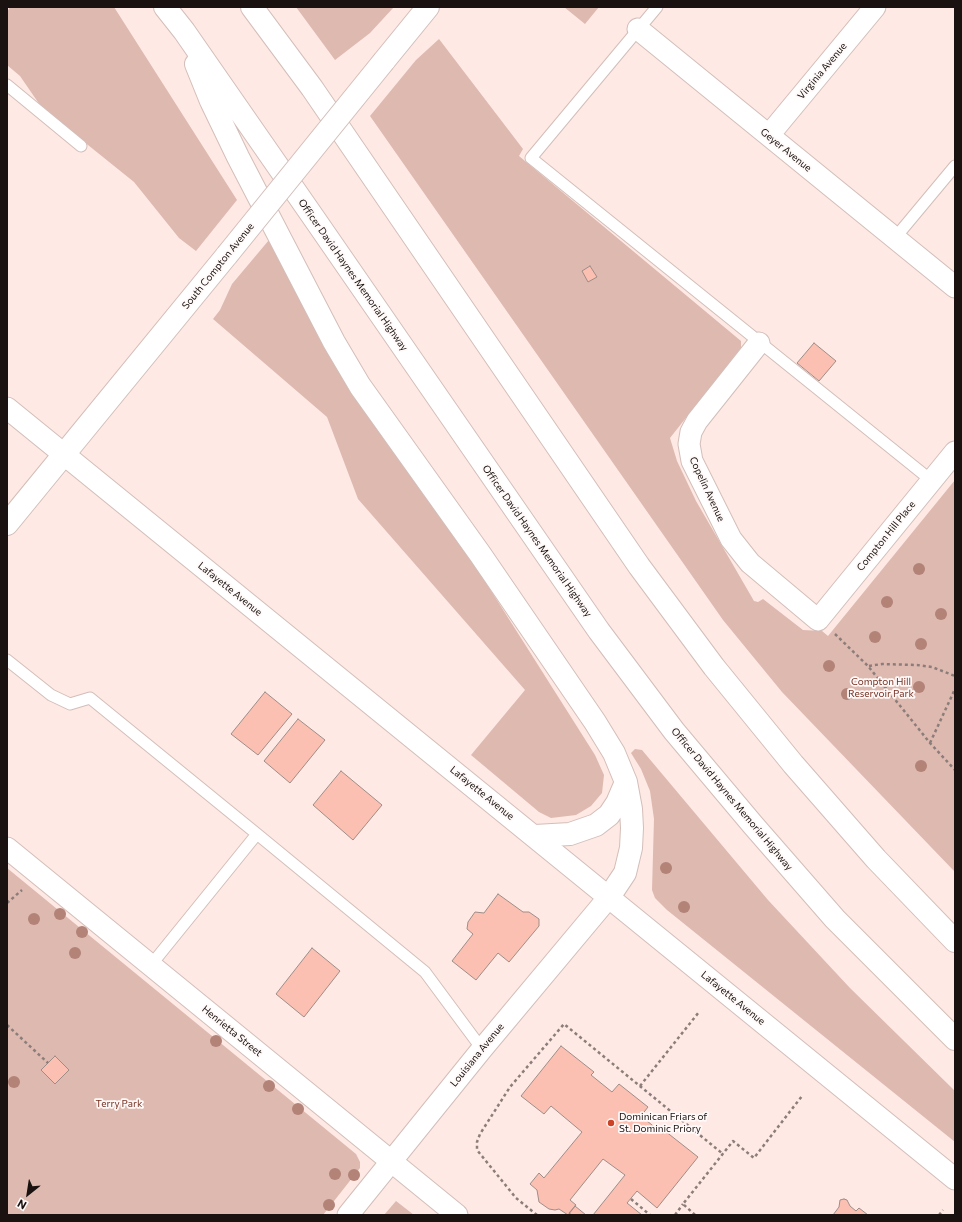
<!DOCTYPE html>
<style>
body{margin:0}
#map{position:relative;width:962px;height:1222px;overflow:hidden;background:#fee9e4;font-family:Commissioner,sans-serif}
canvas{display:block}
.frame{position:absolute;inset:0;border:8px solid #191210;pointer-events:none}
.north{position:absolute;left:8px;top:1174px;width:40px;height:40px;-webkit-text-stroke:3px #fffaf9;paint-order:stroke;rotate:210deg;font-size:11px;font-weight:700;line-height:16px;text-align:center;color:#191210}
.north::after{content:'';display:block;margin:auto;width:14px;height:18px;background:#191210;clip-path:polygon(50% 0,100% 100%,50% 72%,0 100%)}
</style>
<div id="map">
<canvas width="962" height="1222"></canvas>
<div class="frame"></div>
<div class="north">N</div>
</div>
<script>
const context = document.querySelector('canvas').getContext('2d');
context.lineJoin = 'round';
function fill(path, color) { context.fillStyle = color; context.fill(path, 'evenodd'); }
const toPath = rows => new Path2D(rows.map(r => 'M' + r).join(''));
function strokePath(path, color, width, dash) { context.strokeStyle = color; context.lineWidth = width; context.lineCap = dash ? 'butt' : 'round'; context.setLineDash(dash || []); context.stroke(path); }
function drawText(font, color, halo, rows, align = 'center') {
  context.font = font + ' Commissioner,sans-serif'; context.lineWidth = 3.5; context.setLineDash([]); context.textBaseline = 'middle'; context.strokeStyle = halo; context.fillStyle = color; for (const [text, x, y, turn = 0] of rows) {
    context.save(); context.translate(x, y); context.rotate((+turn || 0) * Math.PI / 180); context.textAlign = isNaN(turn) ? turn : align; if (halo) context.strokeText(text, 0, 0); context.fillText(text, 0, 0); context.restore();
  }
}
fill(toPath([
 [10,7,114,7,237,200,196,251,179,238,134,182,42,108,20,76,7,65,7,12],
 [296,7,394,7,370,33,335,60],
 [564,7,599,7,585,24],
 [439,39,523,149,519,156,741,341,741,348,670,438,677,461,696,501,754,601,758,602,763,599,803,630,822,631,828,636,955,480,955,872,782,692,723,620,370,116,416,60],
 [269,240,595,755,604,775,602,793,591,806,576,815,551,818,539,812,471,755,525,690,358,499,327,417,213,319,220,310,232,284],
 [635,749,642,750,768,900,850,988,955,1091,955,1142,667,910,655,898,652,890,654,819,650,791,641,769,631,753],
 [7,868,356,1154,360,1162,360,1168,323,1215,7,1215],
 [396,1201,414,1215,384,1215]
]), '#deb9b0');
const building = toPath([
 [590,266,597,277,588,282,582,271,590,266],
 [814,343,836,361,819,381,797,363,814,343],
 [265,692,292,714,258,755,231,734,265,692],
 [298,719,325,740,290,783,264,761,298,719],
 [341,771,382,805,353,840,313,805,341,771],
 [498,894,523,912,529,912,539,919,539,926,509,962,498,953,476,980,452,961,473,934,467,929,468,922,475,912,484,913,498,894],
 [312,948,340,971,304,1017,276,994,312,948],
 [561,1046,594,1072,591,1075,612,1092,619,1084,648,1107,641,1116,663,1134,665,1131,698,1157,657,1208,637,1191,627,1203,642,1215,593,1215,625,1175,603,1159,570,1200,576,1205,568,1215,559,1209,555,1210,549,1209,539,1202,537,1190,530,1184,539,1173,544,1178,582,1132,551,1106,544,1114,521,1096,561,1046],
 [55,1056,69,1070,55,1084,41,1070,55,1056],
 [844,1199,847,1200,850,1206,856,1211,859,1208,868,1215,833,1215,839,1207,840,1200,844,1199],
 [575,1206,586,1215,572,1215,569,1213,575,1206]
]);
fill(building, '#fcc0b2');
strokePath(building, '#9f8c87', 1);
const lane = toPath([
 [657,7,531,158,932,481],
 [7,85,81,146],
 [895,238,955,166],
 [7,660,51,695,70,704,90,698,257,834,425,972,482,1049],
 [151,965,257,834]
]);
const street = toPath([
 [638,29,955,287],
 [769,135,875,7],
 [759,343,697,421,691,432,689,444,692,461,731,539,750,563,818,620,955,452],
 [7,408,955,1179],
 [7,848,457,1215],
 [348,1215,482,1049,609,897]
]);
const secondary = toPath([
 [384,61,428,7],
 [7,524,227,255]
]);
const highway = toPath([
 [165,7,184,31,318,224,599,631,674,731,753,825,835,919,955,1039],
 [252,7,312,88,639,566,714,667,793,764,876,859,955,941],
 [196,64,211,101,238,157,334,342,360,386,480,554,595,722,614,753,626,782,631,809,632,828,631,848,625,873,609,897],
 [535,836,570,834,596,825,609,815,617,803,626,782]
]);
strokePath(lane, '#d3beb9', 13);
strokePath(street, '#d3beb9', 23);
strokePath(secondary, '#d3beb9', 24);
strokePath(highway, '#d3beb9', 24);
strokePath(toPath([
 [835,634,868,666,930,743,955,770],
 [869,666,882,664,917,665,932,667,955,676],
 [930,743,955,689],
 [7,903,22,890],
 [7,1025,48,1063],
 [640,1086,699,1012],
 [631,1199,650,1215],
 [537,1215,516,1198,477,1150,477,1142,480,1134,510,1087,564,1024,723,1154],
 [675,1215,683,1204],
 [695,1215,683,1204,733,1141,754,1158,802,1096],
 [939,1215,943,1210]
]), '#8b7d79', 2.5, [3, 3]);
strokePath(lane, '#fff', 11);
strokePath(street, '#fff', 21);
strokePath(secondary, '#fff', 22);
strokePath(highway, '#fff', 22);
const secondaryBridge = toPath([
 [227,255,384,61]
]);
strokePath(secondaryBridge, '#d3beb9', 24, []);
strokePath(secondaryBridge, '#fff', 22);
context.fillStyle = '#b38378';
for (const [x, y] of [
 [919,569],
 [887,602],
 [941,614],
 [875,637],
 [921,644],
 [829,666],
 [919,687],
 [847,694],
 [921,766],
 [666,868],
 [684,907],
 [60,914],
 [34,919],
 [82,932],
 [75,953],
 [216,1041],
 [14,1082],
 [269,1086],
 [298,1109],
 [335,1174],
 [354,1175],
 [329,1205]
]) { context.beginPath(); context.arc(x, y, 6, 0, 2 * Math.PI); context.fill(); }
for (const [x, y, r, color] of [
 [611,1123,4,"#cc4224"]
]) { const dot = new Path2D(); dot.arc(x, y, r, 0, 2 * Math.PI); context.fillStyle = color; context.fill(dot); strokePath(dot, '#fffaf9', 1.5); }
drawText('10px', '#191210', '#fffaf9', [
 ["Virginia Avenue",822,71,-50],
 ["Geyer Avenue",786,150,39],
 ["South Compton Avenue",218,266,-51],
 ["Officer David Haynes Memorial Highway",353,275,55],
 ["Copelin Avenue",707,489,65],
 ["Compton Hill Place",886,536,-51],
 ["Officer David Haynes Memorial Highway",537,541,55],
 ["Lafayette Avenue",230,589,39],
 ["Lafayette Avenue",482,793,39],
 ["Officer David Haynes Memorial Highway",732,799,50],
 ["Lafayette Avenue",733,998,39],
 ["Henrietta Street",232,1031,39],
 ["Louisiana Avenue",477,1055,-51]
]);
drawText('10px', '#752f20', '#fffaf9', [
 ["Compton Hill",881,682],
 ["Reservoir Park",881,694],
 ["Terry Park",119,1104]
]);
drawText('10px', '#191210', '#fffaf9', [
 ["Dominican Friars of",619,1117],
 ["St. Dominic Priory",619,1129]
], 'left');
</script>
